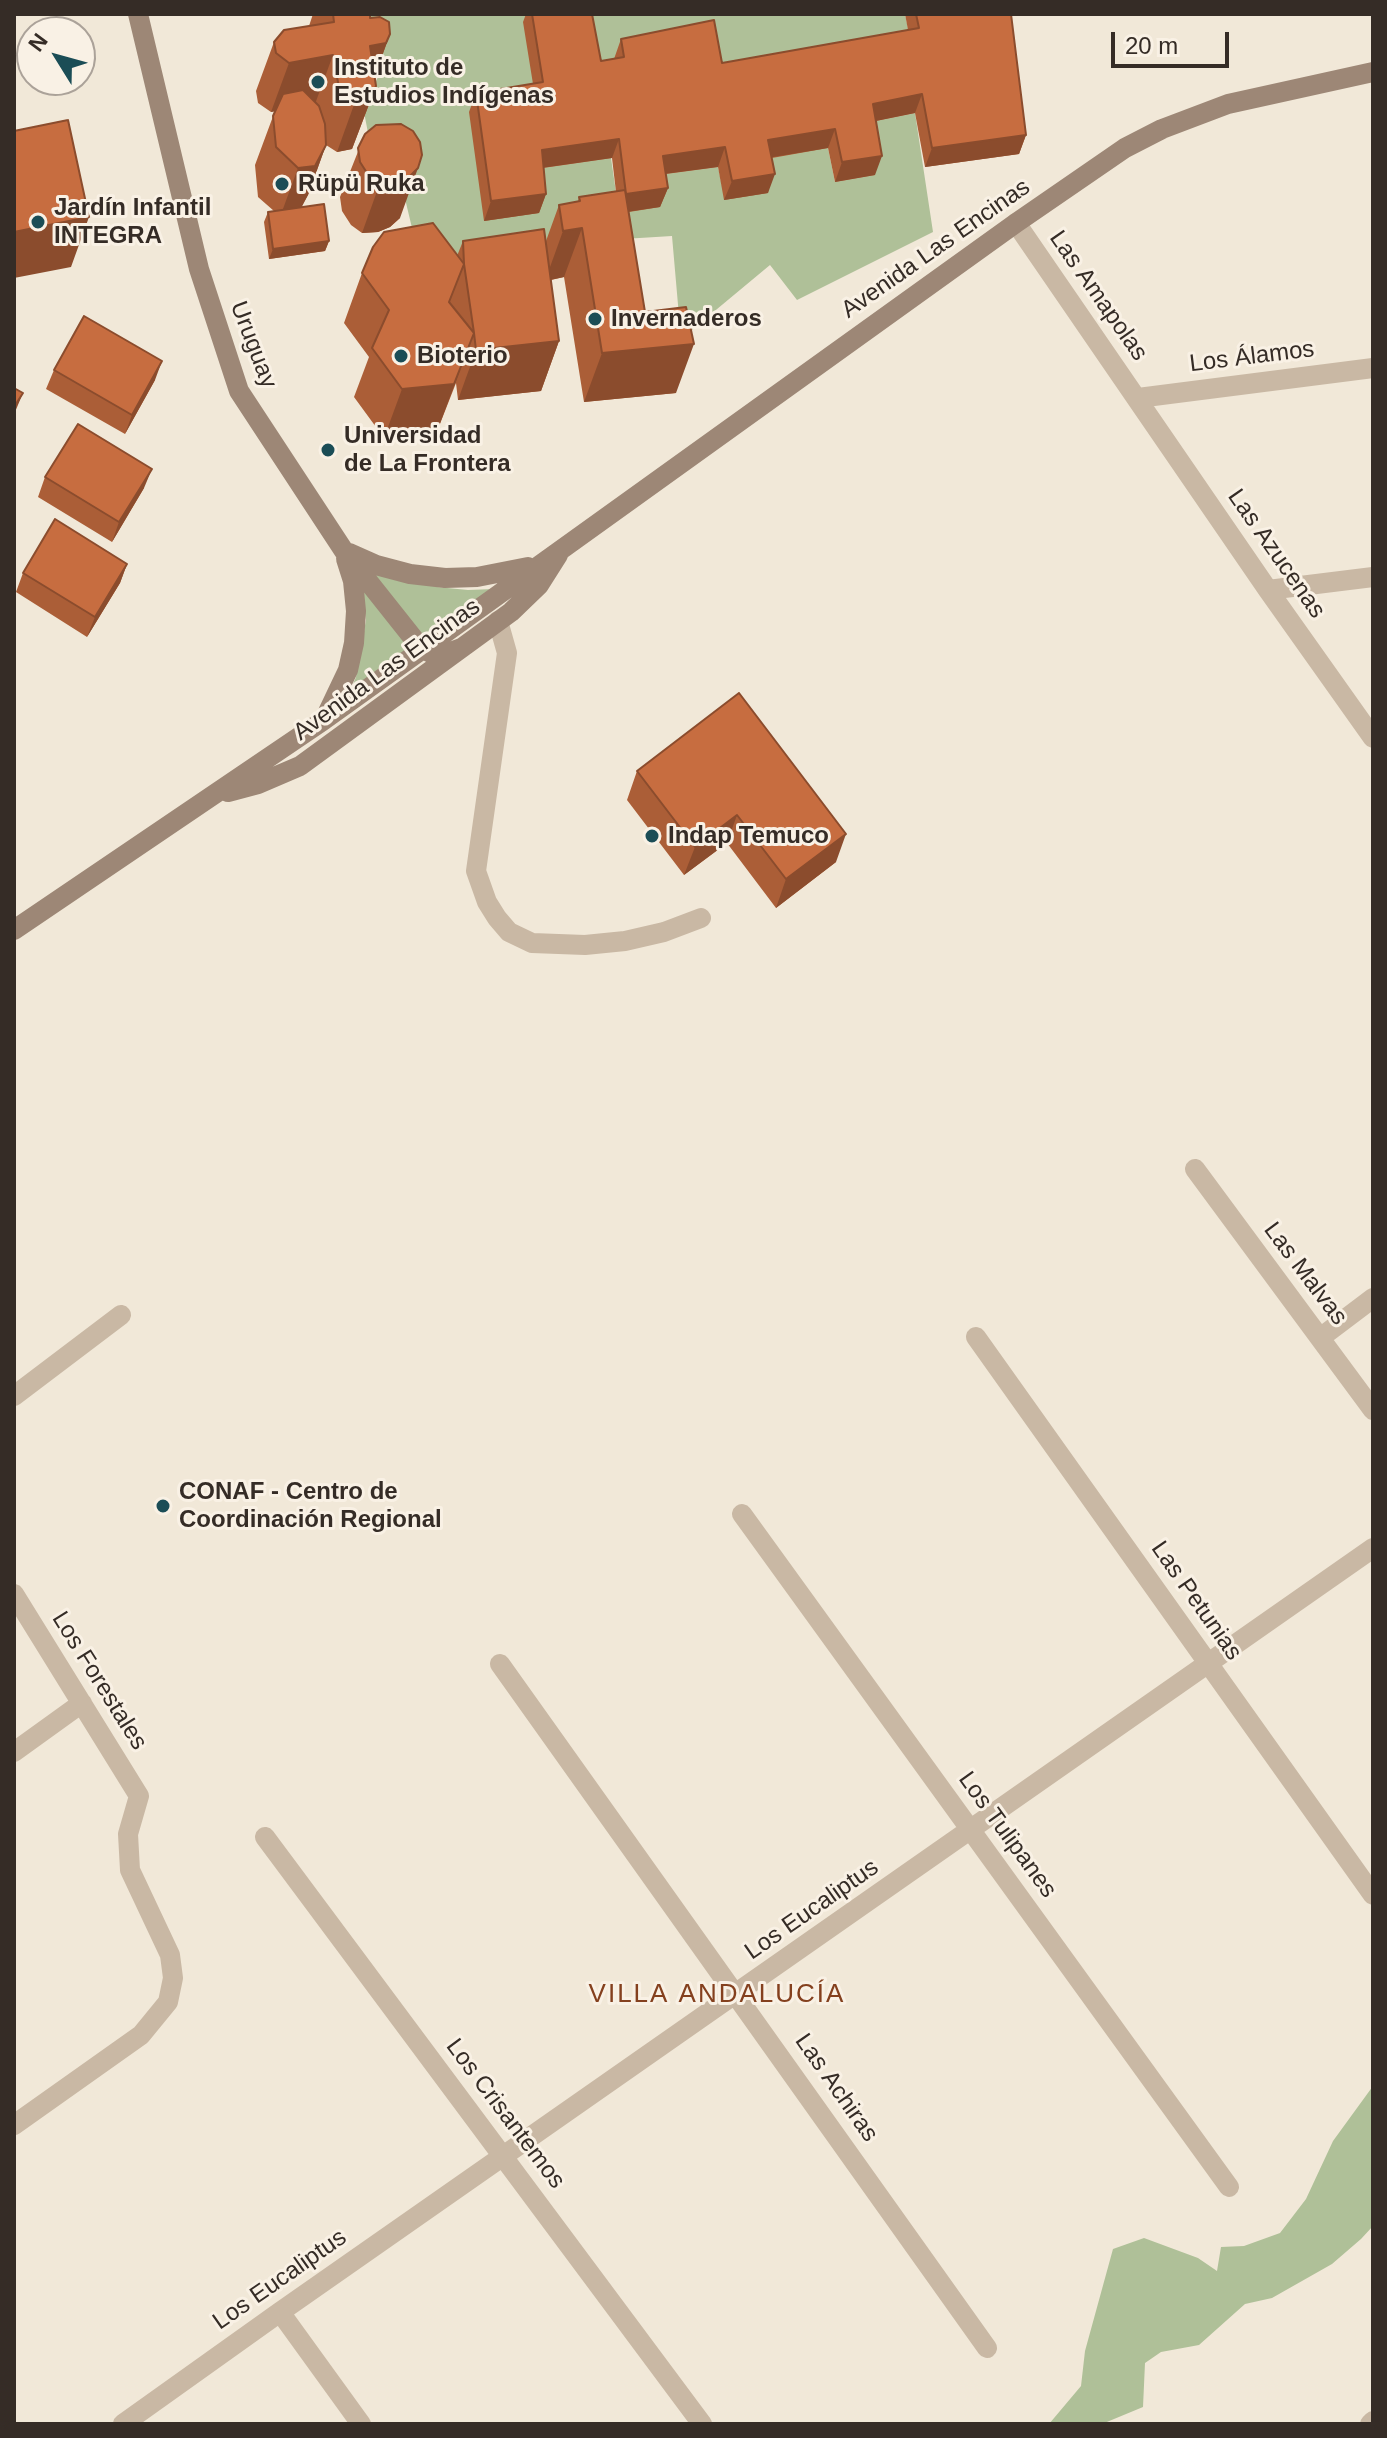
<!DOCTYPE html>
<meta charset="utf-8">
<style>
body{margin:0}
#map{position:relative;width:1387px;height:2438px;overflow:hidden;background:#f1e8d8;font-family:Helvetica,sans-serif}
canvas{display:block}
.frame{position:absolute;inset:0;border:16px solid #352c26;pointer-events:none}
.north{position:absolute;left:16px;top:16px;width:80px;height:80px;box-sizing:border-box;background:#f9f1e5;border:2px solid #aba299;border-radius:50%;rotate:307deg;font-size:22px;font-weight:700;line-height:32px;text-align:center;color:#352c26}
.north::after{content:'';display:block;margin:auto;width:28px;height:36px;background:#1b4d56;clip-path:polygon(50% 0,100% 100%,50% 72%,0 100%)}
.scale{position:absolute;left:1111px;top:32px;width:118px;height:36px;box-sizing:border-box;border:4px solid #352c26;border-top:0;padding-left:10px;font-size:24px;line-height:28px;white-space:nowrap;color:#352c26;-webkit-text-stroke:6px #f9f1e5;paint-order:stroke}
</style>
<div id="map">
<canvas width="1387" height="2438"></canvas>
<div class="frame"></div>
<div class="north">N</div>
<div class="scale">20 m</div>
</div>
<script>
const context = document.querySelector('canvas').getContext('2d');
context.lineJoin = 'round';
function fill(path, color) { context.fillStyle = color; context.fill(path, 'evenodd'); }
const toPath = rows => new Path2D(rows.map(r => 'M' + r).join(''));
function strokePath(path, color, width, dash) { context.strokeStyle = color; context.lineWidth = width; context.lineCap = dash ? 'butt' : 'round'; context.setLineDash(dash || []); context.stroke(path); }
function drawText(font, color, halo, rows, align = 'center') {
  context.font = font + ' Helvetica,sans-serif'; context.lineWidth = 6; context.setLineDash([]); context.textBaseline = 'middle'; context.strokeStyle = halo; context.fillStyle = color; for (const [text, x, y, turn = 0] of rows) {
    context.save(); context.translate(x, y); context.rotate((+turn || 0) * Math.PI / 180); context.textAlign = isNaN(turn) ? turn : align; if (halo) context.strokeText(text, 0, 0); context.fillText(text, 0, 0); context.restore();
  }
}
fill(toPath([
 [348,14,577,14,536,102,534,169,611,158,619,213,656,175,718,167,725,200,758,153,828,148,835,182,874,175,866,123,915,113,933,232,797,300,770,265,681,339,672,236,607,240,446,277,422,270,397,165,369,138,363,107,378,77,359,59],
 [582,14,905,14,912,48,715,82,614,59,594,81],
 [362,565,437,587,468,590,494,589,422,636],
 [360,581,409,648,349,694,356,677,366,620],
 [1373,2086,1373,2226,1361,2239,1332,2264,1272,2298,1245,2304,1199,2345,1161,2352,1145,2363,1143,2407,1102,2424,1049,2424,1081,2386,1085,2351,1113,2249,1144,2238,1198,2258,1217,2271,1221,2247,1244,2246,1280,2233,1306,2199,1333,2141]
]), '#afc098');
strokePath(toPath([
 [498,621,507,653,476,871,487,902,497,918,509,932,532,943,585,945,625,941,664,932,701,918],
 [14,1396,121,1315]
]), '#c9b8a4', 20);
strokePath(toPath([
 [1016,223,1268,590,1373,738],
 [1138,398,1373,368],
 [1268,590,1373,577],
 [1195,1169,1373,1410],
 [976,1337,1373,1895],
 [1320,1338,1373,1298],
 [742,1514,1229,2187],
 [14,1594,139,1796,128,1834,130,1870,170,1955,173,1978,168,2002,141,2035,14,2125],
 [500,1664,987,2348],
 [14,1752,82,1703],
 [265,1837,702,2424],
 [280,2312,361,2424],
 [123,2424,280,2312,1373,1548],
 [1370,2424,1373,2421]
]), '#c9b8a4', 20);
strokePath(toPath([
 [138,14,199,269,239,391,344,551,421,648,433,654,445,654,461,648],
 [349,553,376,565,410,574,445,578,477,577,528,567],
 [328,712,348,670,354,643,356,611,353,581,346,559],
 [228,792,258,784,300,766,511,612,539,585,558,555],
 [14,930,324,720,1016,223,1125,148,1162,129,1228,104,1373,72]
]), '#9d8776', 20);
fill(toPath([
 [313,14,370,14,370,18,390,34,374,78,376,86,352,149,337,152,326,145,308,195,301,207,329,241,325,251,269,259,264,222,268,212,274,211,258,197,255,165,275,111,271,112,258,103,256,91,274,42,309,26],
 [526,14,592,14,601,61,614,59,621,39,722,63,908,30,905,14,1011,14,1026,135,1019,154,925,167,915,113,876,121,875,175,835,182,828,148,772,158,768,193,724,200,718,167,666,174,668,188,660,207,629,212,645,312,676,393,584,402,564,277,551,280,559,341,541,391,458,400,456,383,436,434,384,438,354,397,369,357,344,323,362,273,457,256,463,241,546,241,559,205,578,202,579,197,616,192,612,158,543,168,546,194,539,213,484,221,469,112,476,93,533,84,523,22],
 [365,134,400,218,390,227,378,232,362,233,351,225,342,211,340,197],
 [54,370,155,380,125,434,46,389],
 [45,477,144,488,112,542,38,497],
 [127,564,120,583,87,637,16,592,23,573],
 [739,693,836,862,776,908,727,843,684,875,627,800,637,771]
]), '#ab5e37');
fill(toPath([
 [390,34,372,84,370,46],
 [333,55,315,104,271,112,289,63],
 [376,86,352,149,337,152,355,102],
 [922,94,915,113,866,123,873,104],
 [835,129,828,148,761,159,768,140],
 [1026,135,1019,154,925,167,932,148],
 [619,139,612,158,534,169,542,150],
 [326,145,308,195,297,216,280,217,298,168],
 [725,147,718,167,656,175,663,156],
 [882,156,875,175,835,182,842,162],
 [418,168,400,218,390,227,378,232,362,233,380,183],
 [775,174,768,193,724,200,732,181],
 [668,188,660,207,619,213,626,194],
 [546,194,539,213,484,221,491,201],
 [89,217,71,267,14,278,14,232],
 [582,228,564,277,545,281,563,231],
 [329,241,325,251,269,259,273,249],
 [474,333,436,434,384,438,402,389],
 [559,341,541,391,458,400,476,350],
 [694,344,676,393,584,402,602,353],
 [162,361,155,380,125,434,132,415],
 [23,393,15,412,14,414,14,407],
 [152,469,144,488,112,542,119,522],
 [127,564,120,583,87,637,95,617],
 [737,815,727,843,684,875,695,847],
 [846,834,836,862,776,908,786,879]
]), '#8b4c2d');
const building = toPath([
 [333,14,370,14,370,18,380,17,389,22,390,34,386,43,370,46,376,86,370,100,355,102,340,93,333,55,289,63,276,53,274,42,284,30,334,22,333,14],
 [532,14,592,14,601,61,624,57,621,39,714,20,722,63,919,28,916,14,1011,14,1026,135,932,148,922,94,873,104,882,156,842,162,835,129,768,140,775,174,732,181,725,147,663,156,668,188,626,194,619,139,542,150,546,194,491,201,476,93,543,82,532,14],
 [303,90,319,106,325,124,326,145,315,166,298,168,276,147,273,116,283,94,303,90],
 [68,120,89,217,14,232,14,131,68,120],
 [401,124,413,131,420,142,422,155,418,168,408,178,396,183,380,183,369,176,360,162,358,148,365,134,376,125,401,124],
 [625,190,645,312,686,307,694,344,602,353,582,228,563,231,559,205,580,201,579,197,625,190],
 [324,204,329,241,273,249,268,212,324,204],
 [433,223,464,264,463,241,544,229,559,341,476,350,474,333,454,384,402,389,372,348,389,310,362,273,373,247,384,232,433,223],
 [464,264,474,333,449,302,464,264],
 [84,316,162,361,132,415,54,370,84,316],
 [14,388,23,393,14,407,14,388],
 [78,424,152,469,119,522,45,477,78,424],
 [55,519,127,564,95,617,23,573,55,519],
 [739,693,846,834,786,879,737,815,695,847,637,771,739,693]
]);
fill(building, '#c76d40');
strokePath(building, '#8b4c2d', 2);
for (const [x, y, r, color] of [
 [318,82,8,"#1b4d56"],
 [282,184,8,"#1b4d56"],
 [38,222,8,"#1b4d56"],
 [595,319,8,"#1b4d56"],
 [401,356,8,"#1b4d56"],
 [328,450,8,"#1b4d56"],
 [652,836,8,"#1b4d56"],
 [163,1506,8,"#1b4d56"]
]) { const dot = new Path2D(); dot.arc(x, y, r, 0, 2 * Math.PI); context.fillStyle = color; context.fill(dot); strokePath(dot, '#f9f1e5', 3); }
drawText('bold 24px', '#352c26', '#f9f1e5', [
 ["Instituto de",334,68],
 ["Estudios Indígenas",334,96],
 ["Rüpü Ruka",298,184],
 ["Jardín Infantil",54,208],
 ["INTEGRA",54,236],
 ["Invernaderos",611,319],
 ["Bioterio",417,356],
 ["Universidad",344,436],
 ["de La Frontera",344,464],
 ["Indap Temuco",668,836],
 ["CONAF - Centro de",179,1492],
 ["Coordinación Regional",179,1520]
], 'left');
drawText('24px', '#352c26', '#f9f1e5', [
 ["Avenida Las Encinas",936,249,-35],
 ["Las Amapolas",1098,296,55],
 ["Uruguay",253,345,69],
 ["Los Álamos",1252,357,-7],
 ["Las Azucenas",1276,554,55],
 ["Avenida Las Encinas",387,670,-36],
 ["Las Malvas",1305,1274,53],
 ["Las Petunias",1196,1601,55],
 ["Los Forestales",99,1681,58],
 ["Los Tulipanes",1007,1835,54],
 ["Los Eucaliptus",812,1910,-35],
 ["Las Achiras",836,2088,55],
 ["Los Crisantemos",505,2114,53],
 ["Los Eucaliptus",280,2280,-35]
]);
context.letterSpacing = '2px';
drawText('26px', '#84401e', '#f9f1e5', [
 ["VILLA ANDALUCÍA",717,1995]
]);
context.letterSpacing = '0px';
</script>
